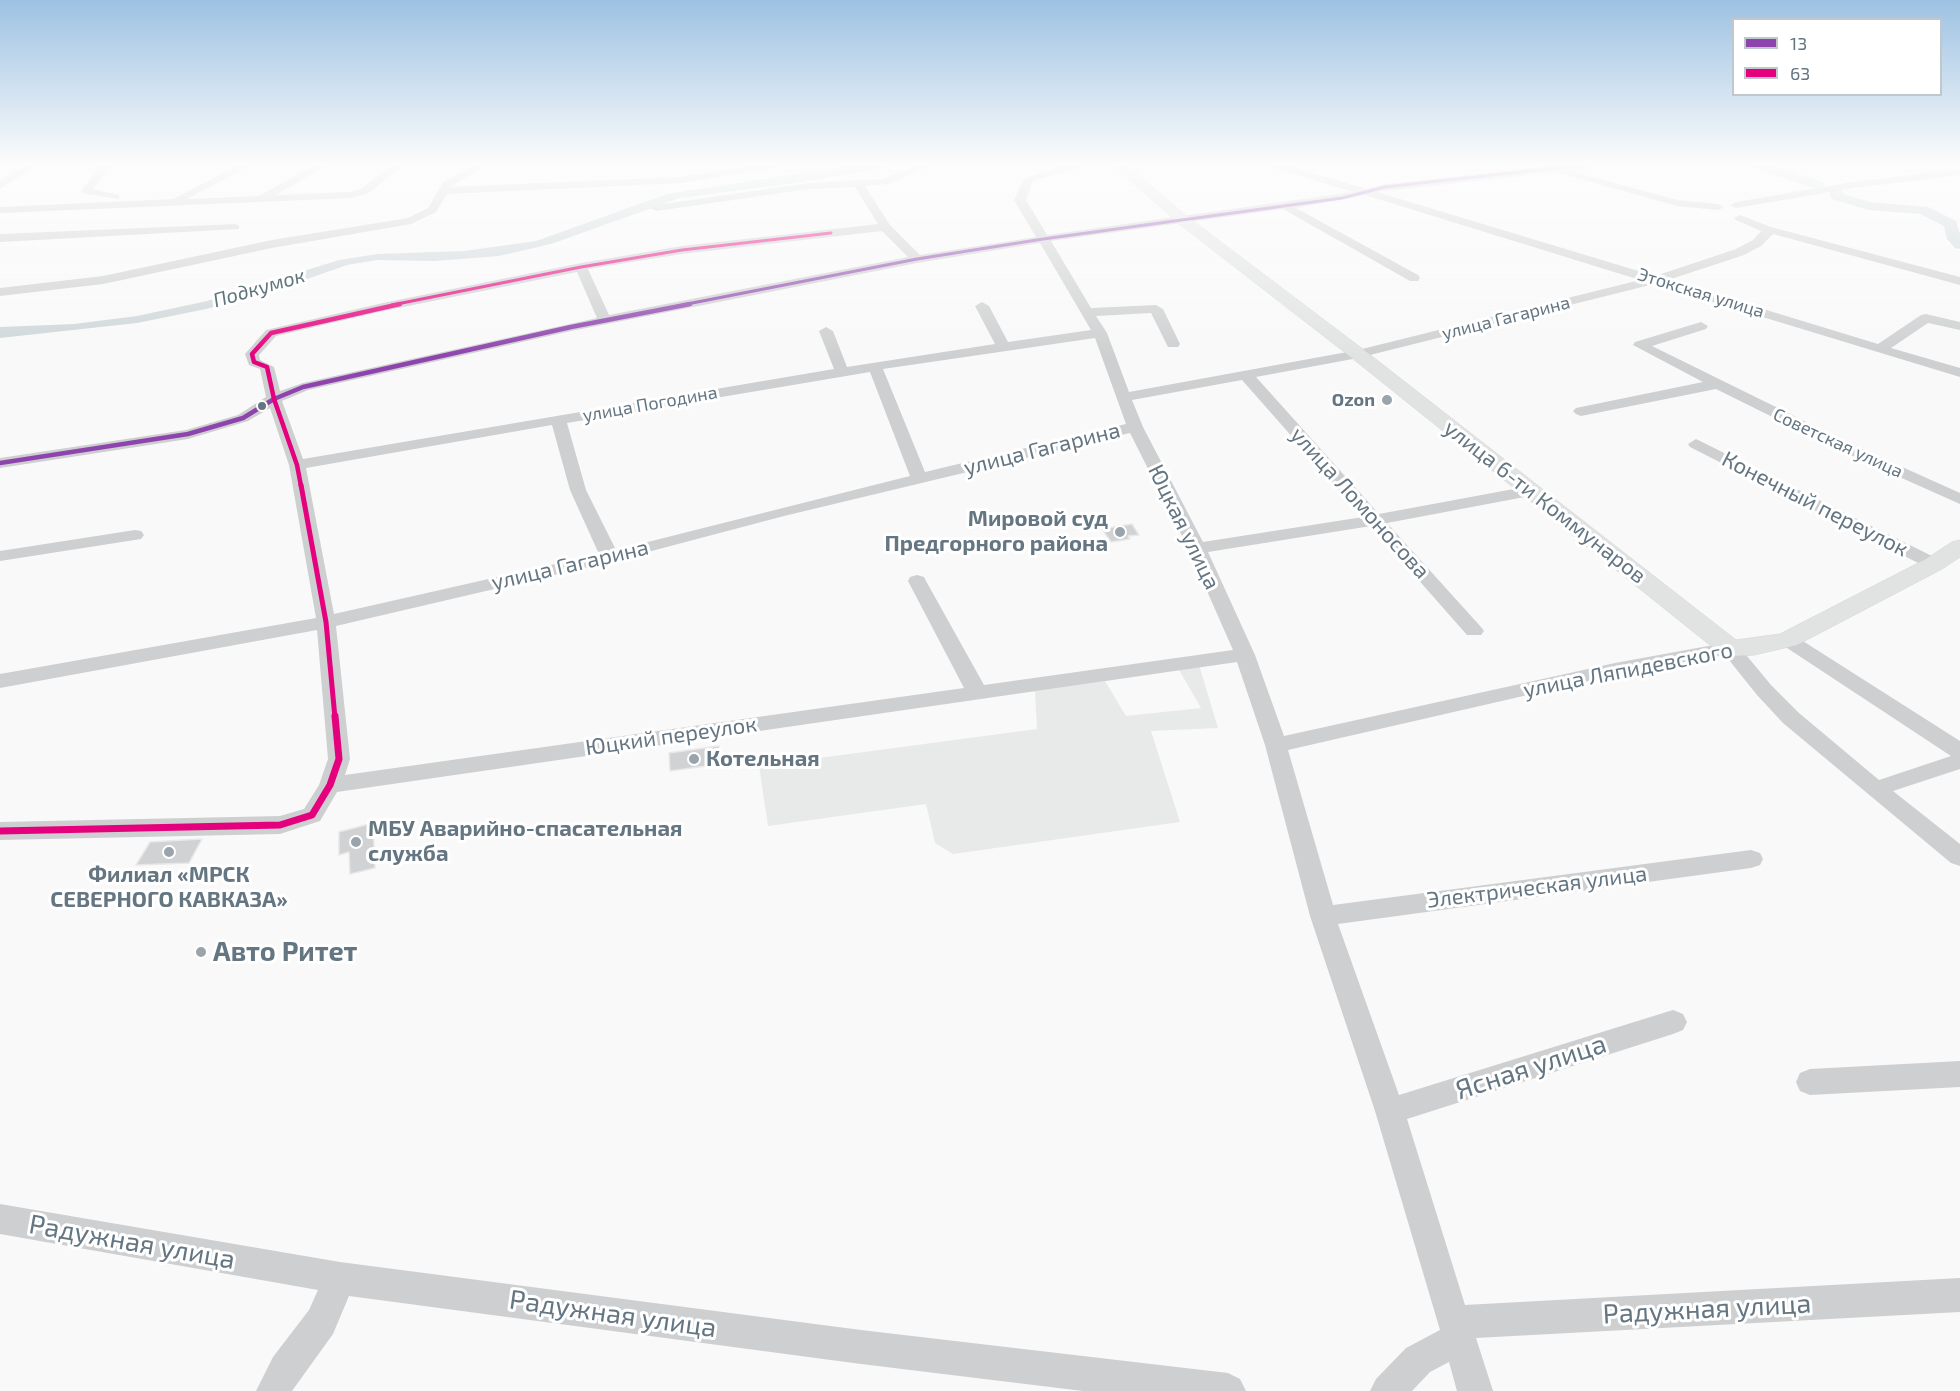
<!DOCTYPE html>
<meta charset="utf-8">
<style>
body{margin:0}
#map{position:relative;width:1960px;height:1391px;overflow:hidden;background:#f9f9f9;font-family:"Exo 2",sans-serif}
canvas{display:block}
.legend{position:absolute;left:1732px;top:18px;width:210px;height:78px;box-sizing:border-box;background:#fff;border:2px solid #c1c8cd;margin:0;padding:8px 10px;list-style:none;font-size:18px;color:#657683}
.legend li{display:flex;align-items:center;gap:12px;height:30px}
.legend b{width:30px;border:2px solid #c1c8cd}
</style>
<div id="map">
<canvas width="1960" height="1391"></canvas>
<ul class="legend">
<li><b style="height:8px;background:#8e44ad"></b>13</li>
<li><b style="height:8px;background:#e5007d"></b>63</li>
</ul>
</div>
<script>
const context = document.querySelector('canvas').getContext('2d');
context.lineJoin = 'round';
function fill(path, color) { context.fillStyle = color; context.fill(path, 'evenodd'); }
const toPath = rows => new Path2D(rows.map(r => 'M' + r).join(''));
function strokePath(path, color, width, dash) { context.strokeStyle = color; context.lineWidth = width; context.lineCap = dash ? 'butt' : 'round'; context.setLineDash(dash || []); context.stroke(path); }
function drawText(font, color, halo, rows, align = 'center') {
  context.font = font + ' "Exo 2",sans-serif'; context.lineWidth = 6; context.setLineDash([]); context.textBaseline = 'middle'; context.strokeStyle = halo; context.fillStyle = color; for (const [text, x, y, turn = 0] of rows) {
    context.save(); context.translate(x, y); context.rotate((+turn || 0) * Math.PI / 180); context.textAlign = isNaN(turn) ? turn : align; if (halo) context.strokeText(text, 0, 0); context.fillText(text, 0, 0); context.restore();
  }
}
fill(toPath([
 [1199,665,1218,728,1151,731,1180,822,953,854,935,843,926,804,768,826,759,766,1037,729,1035,691,1105,681,1126,716,1201,708,1178,668]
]), '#e8e9e9');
fill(toPath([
 [867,163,910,163,795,183,680,198,551,244,499,256,435,261,377,260,347,265,267,293,206,309,137,323,0,338,0,327,74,324,137,316,207,301,339,260,377,254,464,251,536,241,667,194]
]), '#ced6d9');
fill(toPath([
 [1747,163,1765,163,1823,182,1825,185,1818,189,1813,188,1749,166,1747,163],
 [1836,187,1841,188,1843,194,1870,202,1928,207,1956,221,1960,234,1960,249,1955,248,1947,239,1944,226,1920,214,1869,210,1832,199,1829,191,1836,187]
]), '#ced6d9');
const building = toPath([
 [1132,524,1139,535,1128,536,1130,539,1111,542,1102,529,1132,524],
 [719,746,720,764,670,771,669,753,719,746],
 [373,823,375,868,350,874,349,852,339,855,339,832,373,823],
 [202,839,189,863,136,865,150,842,202,839]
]);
fill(building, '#d0d2d3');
strokePath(building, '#e8e8e8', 1.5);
const major = toPath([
 [1110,163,1124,163,1188,217,1364,350,1736,640,1780,634,1926,559,1952,542,1960,540,1960,557,1942,569,1797,645,1754,655,1730,656,1721,654,1352,358,1178,223,1110,163]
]);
strokePath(major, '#d5d6d7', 1);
fill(toPath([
 [27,163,39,163,0,189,0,181,27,163],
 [103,163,113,163,93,189,119,195,119,199,86,194,81,191,103,163],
 [242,163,255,163,187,199,259,196,318,163,330,163,276,195,350,192,361,189,395,163,406,163,369,193,351,198,0,213,0,207,173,199,242,163],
 [479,163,491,163,450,187,681,177,768,163,791,163,786,166,681,183,447,194,436,212,411,224,272,248,103,284,0,296,0,288,103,276,272,240,408,218,428,208,443,182,479,163],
 [924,163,938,163,888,184,865,186,890,225,920,255,1036,237,1014,200,1024,179,1070,163,1080,163,1077,168,1033,181,1026,200,1047,235,1353,192,1266,165,1265,163,1280,163,1366,189,1385,184,1578,163,1604,163,1599,166,1567,170,1677,200,1718,204,1724,207,1718,210,1677,206,1556,172,1377,192,1655,276,1736,249,1753,240,1761,231,1736,220,1734,218,1740,215,1771,227,1960,277,1960,285,1773,234,1761,246,1744,255,1668,280,1878,344,1921,315,1926,314,1960,322,1960,330,1928,323,1891,348,1960,368,1960,377,1654,284,1358,358,1256,377,1379,514,1530,486,1536,487,1538,491,1530,496,1387,523,1481,627,1484,631,1481,635,1467,635,1371,526,1208,552,1255,655,1284,736,1615,663,1730,642,1737,644,1771,685,1799,713,1879,780,1951,756,1781,644,1778,640,1781,636,1788,634,1795,636,1960,741,1960,769,1893,791,1960,844,1960,866,1951,863,1783,723,1757,695,1725,655,1615,675,1288,750,1333,905,1751,850,1760,853,1763,859,1760,865,1751,868,1338,924,1399,1095,1673,1010,1683,1014,1687,1022,1683,1030,1673,1034,1407,1119,1465,1305,1960,1278,1960,1312,1476,1338,1493,1391,1457,1391,1449,1362,1430,1372,1412,1391,1370,1391,1376,1379,1406,1348,1440,1330,1375,1111,1310,916,1265,745,1237,662,337,792,320,821,280,834,0,840,0,822,280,816,304,809,319,785,328,759,317,630,0,688,0,674,316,618,289,465,270,408,248,421,188,439,0,468,0,458,186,430,238,415,266,397,260,369,249,365,245,354,266,330,383,303,581,263,682,246,878,224,855,187,809,189,656,211,650,208,656,205,809,183,882,179,924,163],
 [1365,195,1640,280,1358,350,1129,392,1107,333,1096,316,1151,313,1168,347,1178,347,1180,344,1163,309,1156,305,1091,308,1051,241,1283,209,1410,281,1418,281,1420,278,1418,275,1296,208,1365,195],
 [882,231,908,257,609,315,588,269,682,254,882,231],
 [1040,243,1091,330,1008,342,989,306,982,302,975,306,995,344,847,367,833,331,826,327,819,331,834,369,303,459,282,401,308,390,571,331,917,263,1040,243],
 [577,272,597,318,303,383,280,391,274,367,260,360,259,355,276,336,383,311,577,272],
 [1095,338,1126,424,925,472,883,369,1095,338],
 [870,372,910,476,616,550,586,490,567,423,870,372],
 [1242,380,1363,517,1203,542,1143,427,1132,400,1242,380],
 [552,425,570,490,599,554,334,614,306,468,552,425],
 [1130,433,1188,548,1233,650,984,685,926,581,924,577,917,575,910,577,908,581,964,688,345,775,350,759,336,626,610,562,784,516,1130,433],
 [1960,169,1960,175,1853,188,1736,208,1730,205,1736,202,1853,182,1960,169],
 [235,224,239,225,239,229,0,242,0,234,235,224],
 [1701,322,1708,326,1706,329,1652,346,1851,444,1960,493,1960,504,1839,450,1716,389,1581,416,1576,414,1573,411,1576,408,1703,382,1633,345,1635,342,1701,322],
 [1696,439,1940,560,1943,564,1940,568,1928,568,1690,447,1688,444,1696,439],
 [135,530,141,531,144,535,141,539,0,561,0,551,135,530],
 [1960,1061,1960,1087,1810,1095,1800,1091,1796,1082,1800,1073,1810,1069,1960,1061],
 [0,1204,340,1262,861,1330,1228,1373,1240,1379,1246,1391,1083,1391,861,1364,349,1296,333,1334,292,1391,256,1391,273,1357,309,1310,318,1290,0,1234,0,1204]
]), '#cecfd0');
fill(major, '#e1e2e2');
strokePath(toPath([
 [682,305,917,259,1043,239,1342,198,1385,187,1599,163]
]), '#8e44ad', 3);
strokePath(toPath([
 [0,463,188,434,243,418,274,399,303,387,571,327,690,304]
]), '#8e44ad', 4.5);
strokePath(toPath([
 [392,305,581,267,682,250,831,233]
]), '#e5007d', 3);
strokePath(toPath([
 [301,486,297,465,274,399,267,367,254,362,252,354,271,333,400,304]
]), '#e5007d', 4.5);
strokePath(toPath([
 [301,485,326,622,335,718]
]), '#e5007d', 5);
strokePath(toPath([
 [0,831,280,825,312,815,330,785,339,759,335,716]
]), '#e5007d', 7);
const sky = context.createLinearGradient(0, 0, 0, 357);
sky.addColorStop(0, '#9dc2e2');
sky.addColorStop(0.46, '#fcfcfc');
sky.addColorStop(1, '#fcfcfc00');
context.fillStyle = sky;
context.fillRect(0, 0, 1960, 357);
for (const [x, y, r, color] of [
 [1387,400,6,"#99a4ac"],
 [262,406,5,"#657683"],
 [1120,532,6,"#99a4ac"],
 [694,759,6,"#99a4ac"],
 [356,842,6,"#99a4ac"],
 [169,852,6,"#99a4ac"],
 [201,952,6,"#99a4ac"]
]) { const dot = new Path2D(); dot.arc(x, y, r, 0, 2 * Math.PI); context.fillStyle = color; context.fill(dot); strokePath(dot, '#fff', 2); }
drawText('18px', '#657683', '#fff', [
 ["Этокская улица",1701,293,17],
 ["улица Гагарина",1506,318,-14],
 ["улица Погодина",650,404,-10],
 ["Советская улица",1838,443,25]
]);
drawText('bold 18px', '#657683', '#fff', [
 ["Ozon",1375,400]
], 'right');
drawText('italic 20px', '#60757c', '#fff', [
 ["Подкумок",259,288,-16]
]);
drawText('22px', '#657683', '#fff', [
 ["улица Гагарина",1042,449,-14],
 ["улица 6-ти Коммунаров",1545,502,38],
 ["улица Ломоносова",1360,503,48],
 ["Конечный переулок",1815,504,27],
 ["Юцкая улица",1184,527,64],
 ["улица Гагарина",570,565,-13],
 ["улица Ляпидевского",1628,670,-11],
 ["Юцкий переулок",671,736,-8],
 ["Электрическая улица",1537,887,-7]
]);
drawText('bold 22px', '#657683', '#fff', [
 ["Мировой суд",1108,519,"right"],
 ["Предгорного района",1108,544,"right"],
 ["Котельная",706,759],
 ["МБУ Аварийно-спасательная",368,829],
 ["служба",368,854],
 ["Филиал «МРСК",169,875,"center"],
 ["СЕВЕРНОГО КАВКАЗА»",169,900,"center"]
], 'left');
drawText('bold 27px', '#657683', '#fff', [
 ["Авто Ритет",213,952]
], 'left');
drawText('27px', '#657683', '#fff', [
 ["Ясная улица",1531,1067,-18],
 ["Радужная улица",132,1242,10],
 ["Радужная улица",1707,1309,-3],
 ["Радужная улица",613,1314,8]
]);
</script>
